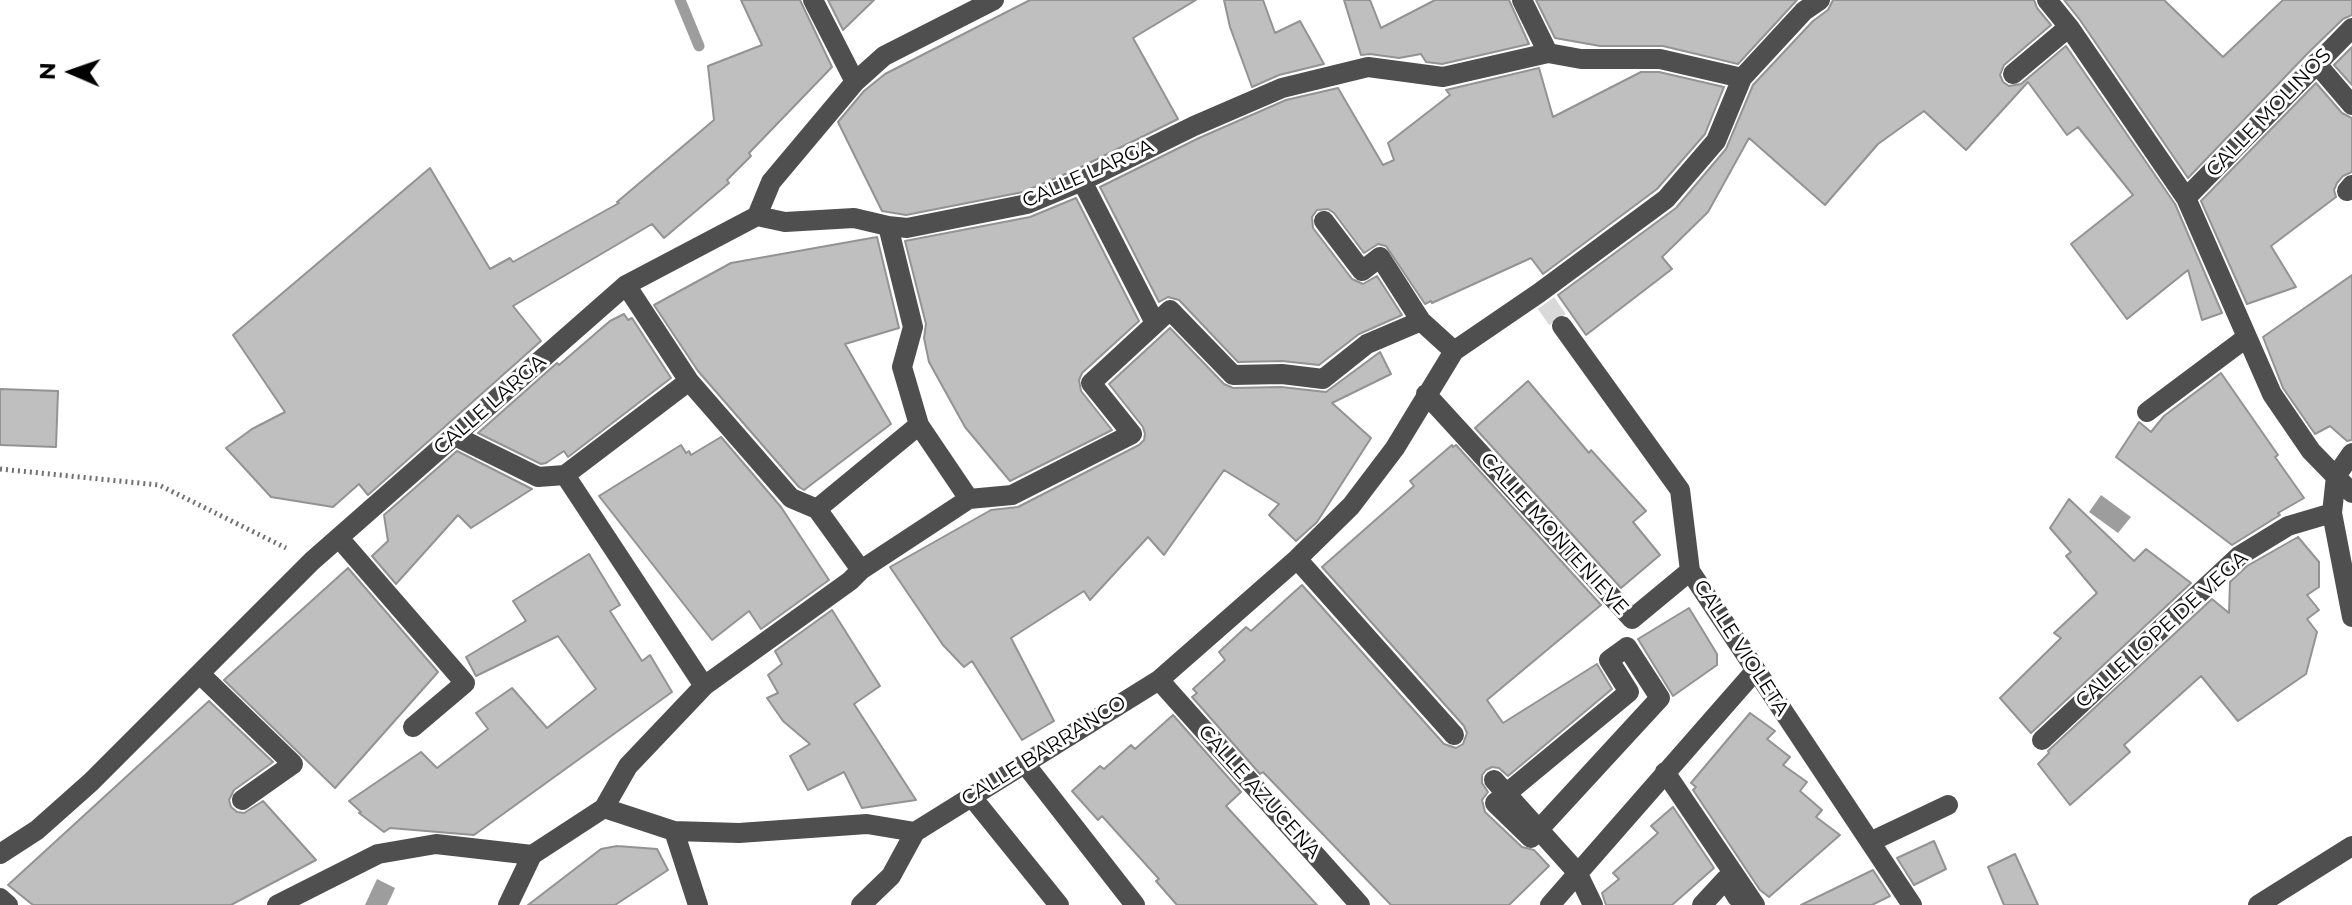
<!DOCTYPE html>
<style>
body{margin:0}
#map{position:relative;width:2352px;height:905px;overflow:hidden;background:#fff;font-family:Montserrat,sans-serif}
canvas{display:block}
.north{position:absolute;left:32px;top:32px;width:80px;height:80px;-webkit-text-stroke:6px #fff;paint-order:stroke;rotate:272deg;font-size:22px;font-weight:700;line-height:32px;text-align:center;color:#000}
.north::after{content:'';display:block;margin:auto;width:28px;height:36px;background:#000;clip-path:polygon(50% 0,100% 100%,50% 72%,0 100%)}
</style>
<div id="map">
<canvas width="2352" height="905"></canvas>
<div class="north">N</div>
</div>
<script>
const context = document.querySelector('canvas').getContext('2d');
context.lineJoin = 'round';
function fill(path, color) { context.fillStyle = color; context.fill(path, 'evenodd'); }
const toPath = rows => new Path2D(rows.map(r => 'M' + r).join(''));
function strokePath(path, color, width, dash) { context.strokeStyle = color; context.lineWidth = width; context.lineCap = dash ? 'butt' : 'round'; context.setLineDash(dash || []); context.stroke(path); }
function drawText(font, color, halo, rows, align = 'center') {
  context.font = font + ' Montserrat,sans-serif'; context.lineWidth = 6; context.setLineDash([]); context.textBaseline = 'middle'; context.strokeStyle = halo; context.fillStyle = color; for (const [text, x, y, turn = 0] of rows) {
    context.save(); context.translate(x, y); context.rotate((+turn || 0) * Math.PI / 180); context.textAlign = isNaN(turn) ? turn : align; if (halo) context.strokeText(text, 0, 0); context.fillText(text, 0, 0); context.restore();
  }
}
fill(toPath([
 [2101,495,2131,517,2118,533,2089,512],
 [377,879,395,888,391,897,387,905,365,905]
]), '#9d9d9d');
strokePath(toPath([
 [680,0,699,46]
]), '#9d9d9d', 11);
const building = toPath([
 [741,0,800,0,832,67,749,153,751,156,727,180,729,183,664,238,652,224,513,306,541,341,368,495,359,484,333,507,271,497,226,448,252,429,285,412,233,335,430,168,490,269,510,258,513,262,619,203,617,202,714,120,708,66,762,45,741,0],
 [828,0,874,0,843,30,828,0],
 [1030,0,1196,0,1133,38,1178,119,1077,169,1023,192,906,215,882,211,838,122,864,91,885,74,1030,0],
 [1224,0,1263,0,1275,33,1300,21,1324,64,1279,75,1252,87,1230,27,1224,0],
 [1344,0,1370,0,1381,28,1435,0,1509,0,1529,44,1442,64,1426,62,1421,54,1399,58,1370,54,1361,55,1344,0],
 [1536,0,1797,0,1738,64,1663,46,1600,46,1555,38,1536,0],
 [1833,0,2034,0,2037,8,2051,25,2004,65,2000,75,2003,82,2009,86,2021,84,2066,46,2175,204,2222,313,2202,320,2188,270,2127,319,2071,244,2133,195,2078,127,2067,135,2028,82,1966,150,1924,111,1878,144,1825,205,1749,138,1708,212,1662,257,1672,269,1586,335,1558,295,1676,208,1726,149,1753,85,1813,21,1828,10,1833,0],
 [2064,0,2164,0,2223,57,2283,0,2352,0,2352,15,2343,19,2307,54,2188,178,2080,20,2064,0],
 [2352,47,2352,85,2334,65,2352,47],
 [1539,68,1553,117,1641,72,1659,72,1724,87,1705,134,1657,189,1543,274,1531,258,1432,303,1431,301,1425,304,1386,246,1378,244,1364,253,1334,213,1328,209,1317,210,1312,217,1313,228,1352,279,1363,284,1377,276,1402,315,1359,334,1319,365,1282,361,1238,362,1179,300,1168,297,1159,302,1100,187,1199,138,1286,100,1338,88,1383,165,1394,160,1388,143,1450,95,1446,90,1539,68],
 [2316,83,2342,113,2352,118,2352,172,2343,176,2337,183,2334,190,2336,197,2271,246,2296,287,2247,304,2201,201,2316,83],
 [1076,198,1139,321,1082,373,1079,380,1081,391,1112,430,1010,481,965,427,929,362,924,338,926,324,905,241,1030,217,1076,198],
 [877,237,899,328,845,344,891,424,804,490,799,487,698,371,654,305,731,263,877,237],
 [2352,275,2352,440,2347,441,2330,426,2315,434,2283,388,2263,337,2352,275],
 [624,314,628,320,632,318,671,378,568,457,564,451,546,463,541,464,478,433,557,363,559,365,610,321,624,314],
 [1170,328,1224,384,1233,388,1281,387,1326,392,1380,352,1391,374,1332,403,1371,438,1317,522,1296,541,1269,515,1279,504,1224,470,1164,555,1148,537,1090,600,1084,591,1011,638,1054,721,1022,740,972,661,964,667,943,645,890,567,991,510,1018,507,1139,445,1144,440,1145,434,1143,427,1109,384,1170,328],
 [2221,373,2278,455,2275,457,2304,498,2278,513,2280,515,2232,545,2116,457,2139,422,2151,432,2164,416,2221,373],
 [1528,381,1589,453,1591,450,1646,511,1633,522,1660,555,1621,588,1475,428,1528,381],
 [0,389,58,391,56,447,0,445,0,389],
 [721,437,781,507,829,580,761,629,749,611,712,640,599,496,681,445,686,453,689,451,691,455,721,437],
 [1452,445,1453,447,1456,445,1601,605,1487,700,1503,723,1597,664,1612,689,1508,776,1499,768,1492,767,1486,770,1482,775,1482,783,1488,792,1482,800,1485,812,1522,847,1534,850,1549,866,1509,905,1391,905,1263,772,1260,774,1192,697,1197,693,1193,689,1225,660,1219,652,1246,627,1251,631,1302,585,1444,744,1456,748,1463,744,1467,733,1464,726,1322,567,1414,486,1410,481,1452,445],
 [457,451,532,489,471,528,458,515,396,584,372,556,388,541,384,515,457,451],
 [2069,499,2134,561,2146,549,2191,583,2031,733,2000,698,2061,638,2054,633,2097,593,2066,556,2071,552,2050,528,2069,499],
 [2298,537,2319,562,2319,587,2307,595,2319,610,2307,619,2317,632,2306,674,2238,721,2201,676,2124,745,2130,752,2070,805,2038,764,2049,753,2048,751,2212,599,2229,613,2230,582,2247,566,2298,537],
 [589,554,620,605,610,611,642,661,650,655,672,692,474,835,390,828,384,832,359,813,361,812,349,801,421,752,437,768,488,729,476,713,512,688,547,728,596,689,558,636,476,676,466,657,526,621,513,601,589,554],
 [348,568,438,672,335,788,224,680,348,568],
 [1689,608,1717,654,1717,665,1673,696,1638,639,1689,608],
 [832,610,880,686,854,704,916,800,862,808,844,772,808,790,790,756,810,744,783,721,767,698,778,693,768,675,782,664,775,651,832,610],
 [209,701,273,762,234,790,229,800,231,807,237,812,244,813,263,801,316,860,231,905,33,905,8,885,209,701],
 [1750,713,1775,731,1767,739,1790,757,1783,765,1807,782,1800,791,1822,810,1816,817,1840,835,1769,897,1760,890,1693,790,1696,787,1691,783,1750,713],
 [1173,715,1241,792,1226,806,1317,905,1177,905,1156,881,1159,879,1102,816,1098,820,1072,791,1100,766,1104,769,1131,745,1135,749,1173,715],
 [1673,807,1714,868,1672,905,1606,905,1602,893,1619,879,1613,873,1658,833,1651,826,1673,807],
 [1934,841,1946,869,1914,885,1897,858,1934,841],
 [617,846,657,849,668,870,615,905,528,905,601,849,617,846],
 [2015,854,2038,905,2004,905,1988,867,2015,854],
 [1873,870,1890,896,1872,905,1801,905,1873,870]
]);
fill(building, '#bfbfbf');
strokePath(building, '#939393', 2);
strokePath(toPath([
 [1546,303,1562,326]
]), '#d9d9d9', 20, [20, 10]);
strokePath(toPath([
 [0,469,159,485,286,548]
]), '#717171', 5, [2, 4]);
strokePath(toPath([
 [813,0,855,82],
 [1522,0,1548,53],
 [2047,0,2069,27,2186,198,2272,394,2311,451,2352,493],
 [2316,63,2352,105],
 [2013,74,2069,27],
 [1082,181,1155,323],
 [2347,191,2352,185],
 [2186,198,2352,28],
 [757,216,771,182,855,82,884,56,994,0],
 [1324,221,1362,271,1380,257,1421,321,1454,351],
 [888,226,913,327,902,367,919,425],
 [626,285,689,381,791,498,817,509],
 [1562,326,1680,490,1690,571,1912,905],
 [1426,394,1632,619,1690,571],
 [2147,412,2246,338],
 [455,436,538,477,565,475,689,381],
 [2352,453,2336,476,2332,513,2352,617],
 [565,475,704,686],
 [817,509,919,425,969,499],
 [817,509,861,570],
 [339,538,465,683,413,727],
 [1297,559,1454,735],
 [1627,647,1660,698,1531,838,1495,803,1629,692,1609,660,1627,647],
 [200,674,293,764,242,800],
 [1159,680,1360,905],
 [2042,740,2239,556,2288,526,2332,513],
 [1025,764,1135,905],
 [1665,772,1755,905],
 [1494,780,1577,872,1593,905],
 [971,796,1059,905],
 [604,808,674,831,739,833,867,824,915,832,1159,680,1297,559,1351,506,1395,448,1454,351,1539,293,1666,199,1716,141,1742,78,1804,11,1820,0],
 [674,831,698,905],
 [1870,842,1948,805],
 [0,854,37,830,91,782,312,561,626,285,757,216,785,222,854,218,888,226,907,228,1027,204,1082,181,1194,126,1282,88,1368,67,1443,77,1548,53,1581,59,1660,59,1742,78],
 [532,855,604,808,628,766,704,686,850,581,861,570,969,499,1012,495,1132,434,1091,383,1170,310,1233,375,1282,374,1323,379,1367,344,1421,321],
 [0,898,8,905],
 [277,905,378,854,436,844,532,855],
 [508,905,532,855],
 [861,905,891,876,915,832],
 [1550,905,1755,671],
 [1702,905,1726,879,1737,897],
 [2258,905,2352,846]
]), '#4f4f4f', 20);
drawText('20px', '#000', '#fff', [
 ["CALLE MOLINOS",2269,113,-46],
 ["CALLE LARGA",1088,174,-24],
 ["CALLE LARGA",490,405,-41],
 ["CALLE MONTENIEVE",1554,534,48],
 ["CALLE LOPE DE VEGA",2162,630,-42],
 ["CALLE VIOLETA",1741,648,57],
 ["CALLE BARRANCO",1044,751,-32],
 ["CALLE AZUCENA",1259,792,48]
]);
</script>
